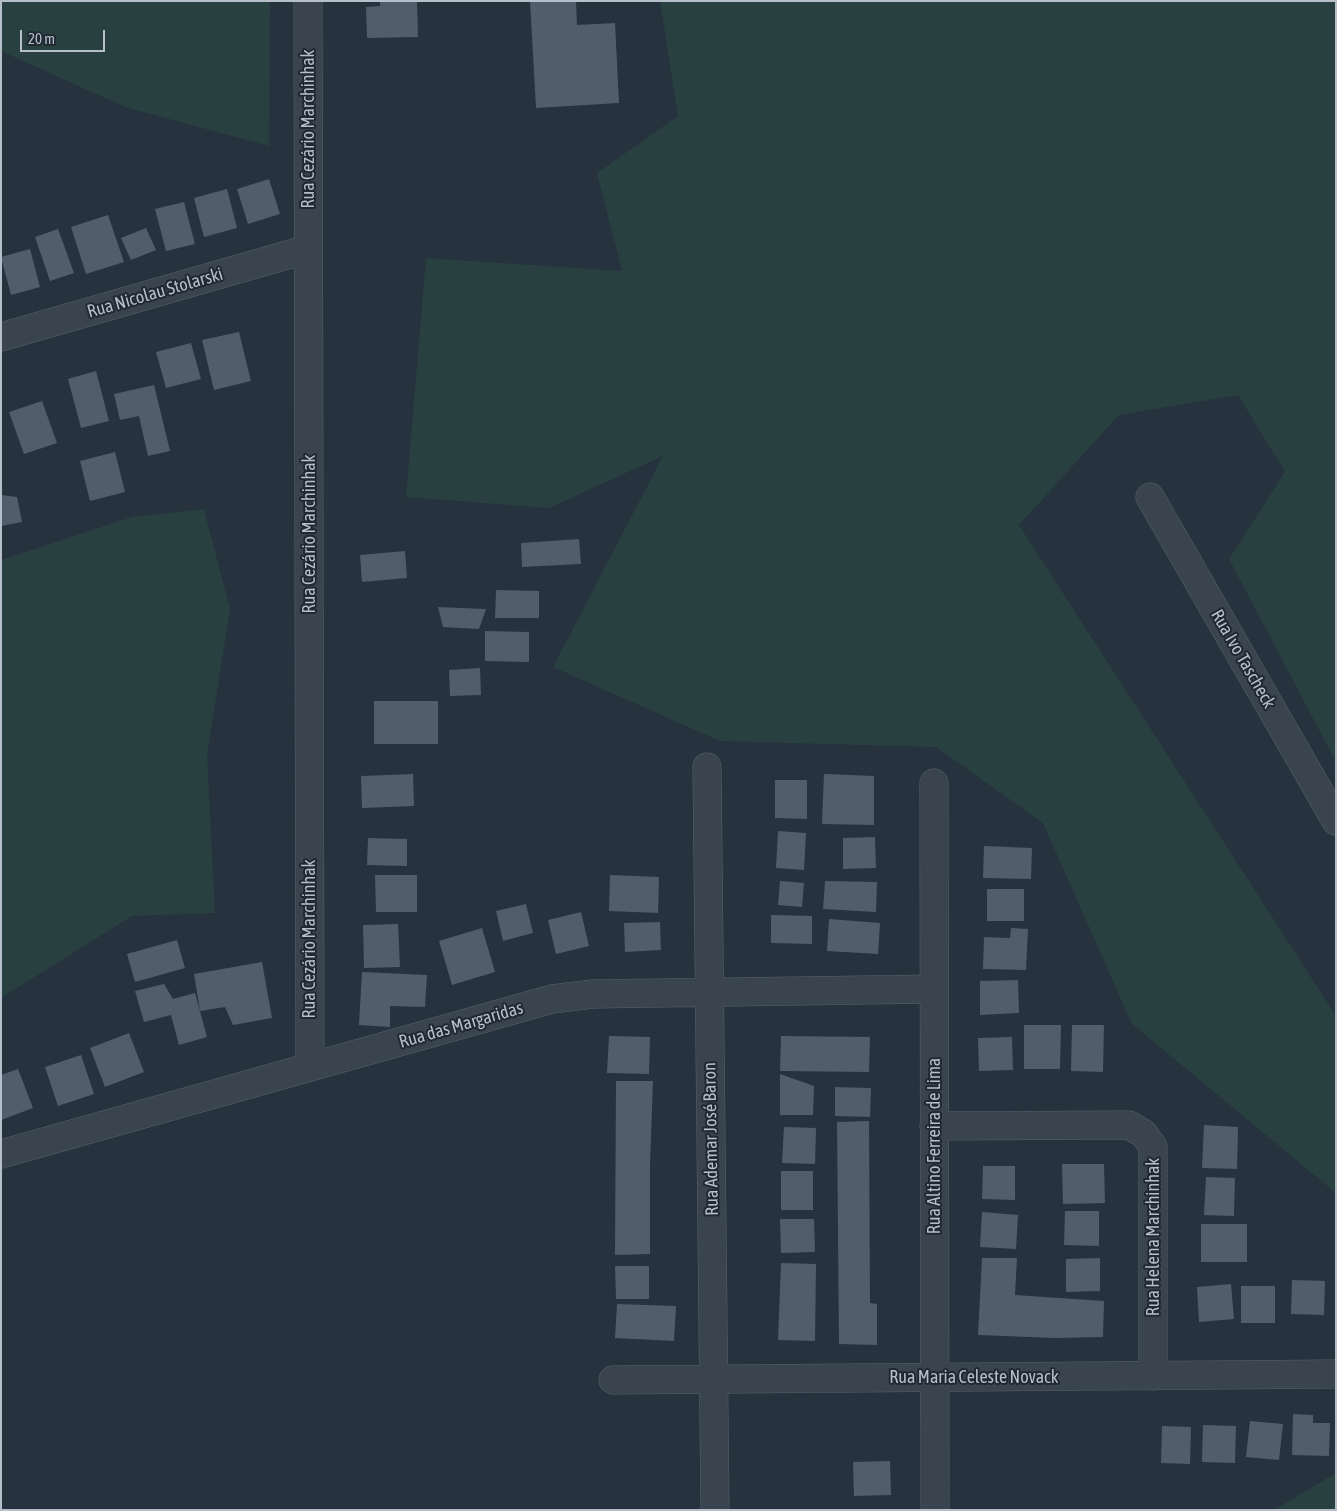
<!DOCTYPE html>
<meta charset="utf-8">
<style>
body{margin:0}
#map{position:relative;width:1337px;height:1511px;overflow:hidden;background:#26323e;font-family:"Asap Condensed",sans-serif}
canvas{display:block}
.frame{position:absolute;inset:0;border:2px solid #b6bfc9;pointer-events:none}
.scale{position:absolute;left:20px;top:30px;width:85px;height:22px;box-sizing:border-box;border:2px solid #b6bfc9;border-top:0;padding-left:6px;font-size:15px;line-height:18px;white-space:nowrap;color:#b6bfc9;-webkit-text-stroke:4px #1f2933;paint-order:stroke}
</style>
<div id="map">
<canvas width="1337" height="1511"></canvas>
<div class="frame"></div>
<div class="scale">20 m</div>
</div>
<script>
const context = document.querySelector('canvas').getContext('2d');
context.lineJoin = 'round';
function fill(path, color) { context.fillStyle = color; context.fill(path, 'evenodd'); }
const toPath = rows => new Path2D(rows.map(r => 'M' + r).join(''));
function strokePath(path, color, width, dash) { context.strokeStyle = color; context.lineWidth = width; context.lineCap = dash ? 'butt' : 'round'; context.setLineDash(dash || []); context.stroke(path); }
function drawText(font, color, halo, rows, align = 'center') {
  context.font = font + ' "Asap Condensed",sans-serif'; context.lineWidth = 4; context.setLineDash([]); context.textBaseline = 'middle'; context.strokeStyle = halo; context.fillStyle = color; for (const [text, x, y, turn = 0] of rows) {
    context.save(); context.translate(x, y); context.rotate((+turn || 0) * Math.PI / 180); context.textAlign = isNaN(turn) ? turn : align; if (halo) context.strokeText(text, 0, 0); context.fillText(text, 0, 0); context.restore();
  }
}
fill(toPath([
 [1,1,270,1,269,146,125,107,1,51],
 [660,1,1336,1,1336,762,1229,559,1285,472,1238,395,1119,415,1019,525,1336,1016,1336,1193,1132,1024,1043,823,936,747,720,741,553,667,663,456,549,508,406,497,426,258,622,271,597,173,678,116],
 [204,509,230,609,207,754,215,913,132,916,1,998,1,560,132,517],
 [1336,1473,1336,1510,1274,1510]
]), '#294040');
fill(toPath([
 [380,1,417,1,418,37,367,38,366,7,380,6],
 [530,1,576,1,577,25,615,23,619,103,536,108],
 [269,179,280,214,248,224,237,189],
 [227,189,237,228,204,237,194,198],
 [184,202,195,244,166,251,155,209],
 [108,215,124,262,86,274,71,227],
 [146,228,156,250,131,260,121,238],
 [58,229,74,273,50,281,35,237],
 [30,249,40,287,11,295,1,257],
 [239,332,251,381,214,390,202,340],
 [191,343,201,379,166,388,156,352],
 [96,371,109,421,81,428,68,379],
 [154,385,170,451,148,456,139,416,120,420,114,394],
 [42,401,57,443,24,454,9,412],
 [115,452,125,492,90,501,80,461],
 [1,495,17,497,22,522,1,526],
 [579,539,581,564,522,567,521,543],
 [405,551,407,578,362,582,360,555],
 [496,590,539,591,539,618,495,618],
 [438,607,486,609,479,629,443,627],
 [485,631,529,632,529,662,485,661],
 [480,668,481,695,450,696,449,670],
 [374,701,438,701,438,744,374,744],
 [413,774,414,806,362,808,361,776],
 [824,774,874,776,874,825,822,824],
 [775,780,807,780,807,819,775,818],
 [778,831,806,833,804,870,776,868],
 [875,837,876,868,843,869,843,838],
 [368,838,407,839,407,866,367,865],
 [984,846,1032,848,1031,879,983,878],
 [375,875,417,875,417,912,376,912],
 [610,875,659,877,658,913,609,911],
 [780,881,804,883,802,907,778,905],
 [825,881,877,882,876,912,823,909],
 [987,889,1024,889,1024,921,987,921],
 [526,904,533,933,503,941,496,911],
 [581,912,589,946,556,954,548,920],
 [771,915,812,916,812,944,771,943],
 [829,919,880,923,878,954,827,951],
 [660,922,661,950,625,952,624,923],
 [398,924,400,967,364,968,363,925],
 [482,928,495,972,452,985,439,941],
 [1011,928,1028,929,1026,970,983,969,984,937,1010,938],
 [177,940,185,968,135,982,127,954],
 [262,962,272,1018,233,1025,225,1007,200,1011,194,974],
 [362,972,427,975,425,1007,390,1006,390,1027,359,1025],
 [1018,980,1019,1013,980,1015,980,981],
 [164,984,173,999,195,993,207,1037,179,1045,171,1015,144,1022,135,991],
 [1024,1025,1061,1025,1060,1069,1024,1069],
 [1072,1025,1104,1025,1103,1072,1071,1071],
 [129,1033,144,1072,105,1087,90,1048],
 [609,1036,650,1037,649,1074,607,1073],
 [781,1036,870,1037,869,1072,780,1071],
 [1012,1037,1013,1070,979,1071,978,1038],
 [81,1055,94,1094,58,1106,45,1067],
 [18,1069,33,1108,1,1120,1,1075],
 [780,1074,814,1086,813,1115,780,1115],
 [616,1081,653,1081,650,1165,650,1254,615,1255],
 [835,1087,871,1088,870,1117,835,1116],
 [869,1121,870,1303,877,1304,877,1345,839,1344,837,1122],
 [1204,1125,1238,1127,1237,1169,1202,1168],
 [784,1127,816,1128,815,1164,782,1163],
 [1062,1164,1104,1164,1105,1203,1063,1204],
 [983,1166,1015,1166,1015,1200,982,1199],
 [781,1171,813,1171,813,1210,781,1210],
 [1206,1177,1235,1178,1234,1216,1204,1215],
 [1065,1211,1099,1211,1099,1246,1064,1245],
 [982,1212,1018,1215,1016,1249,980,1247],
 [780,1219,814,1219,815,1252,781,1253],
 [1201,1224,1247,1224,1247,1262,1201,1262],
 [982,1258,1017,1258,1015,1295,1104,1301,1103,1337,1056,1338,978,1335],
 [1100,1258,1100,1291,1066,1292,1066,1259],
 [781,1263,816,1264,815,1341,778,1340],
 [615,1266,649,1266,649,1299,616,1299],
 [1292,1280,1325,1281,1324,1315,1291,1314],
 [1231,1284,1234,1319,1199,1322,1197,1287],
 [1241,1286,1275,1286,1275,1323,1241,1323],
 [617,1304,676,1306,674,1341,615,1338],
 [1293,1414,1313,1415,1313,1423,1330,1423,1329,1456,1292,1455],
 [1250,1421,1283,1424,1279,1460,1246,1457],
 [1203,1425,1236,1426,1235,1463,1202,1462],
 [1162,1426,1191,1427,1190,1464,1161,1463],
 [890,1461,891,1495,854,1496,853,1462]
]), '#525d6b');
const street = toPath([
 [308,1,310,1067],
 [1,337,308,249],
 [1150,497,1336,821],
 [707,767,715,1510],
 [934,783,935,1510],
 [934,1126,1129,1125,1144,1134,1153,1147,1153,1376],
 [1,1154,552,999,593,994,934,989],
 [613,1380,1336,1374]
]);
strokePath(street, '#58626c', 29);
strokePath(street, '#3a444e', 28);
drawText('18px', '#b6bfc9', '#1f2933', [
 ["Rua Cezário Marchinhak",308,129,-90],
 ["Rua Nicolau Stolarski",155,293,-16],
 ["Rua Cezário Marchinhak",309,534,-90],
 ["Rua Ivo Tascheck",1243,659,60],
 ["Rua Cezário Marchinhak",309,939,-90],
 ["Rua das Margaridas",461,1025,-16],
 ["Rua Ademar José Baron",711,1139,-91],
 ["Rua Altino Ferreira de Lima",934,1146,-90],
 ["Rua Helena Marchinhak",1153,1237,-90],
 ["Rua Maria Celeste Novack",974,1377]
]);
</script>
